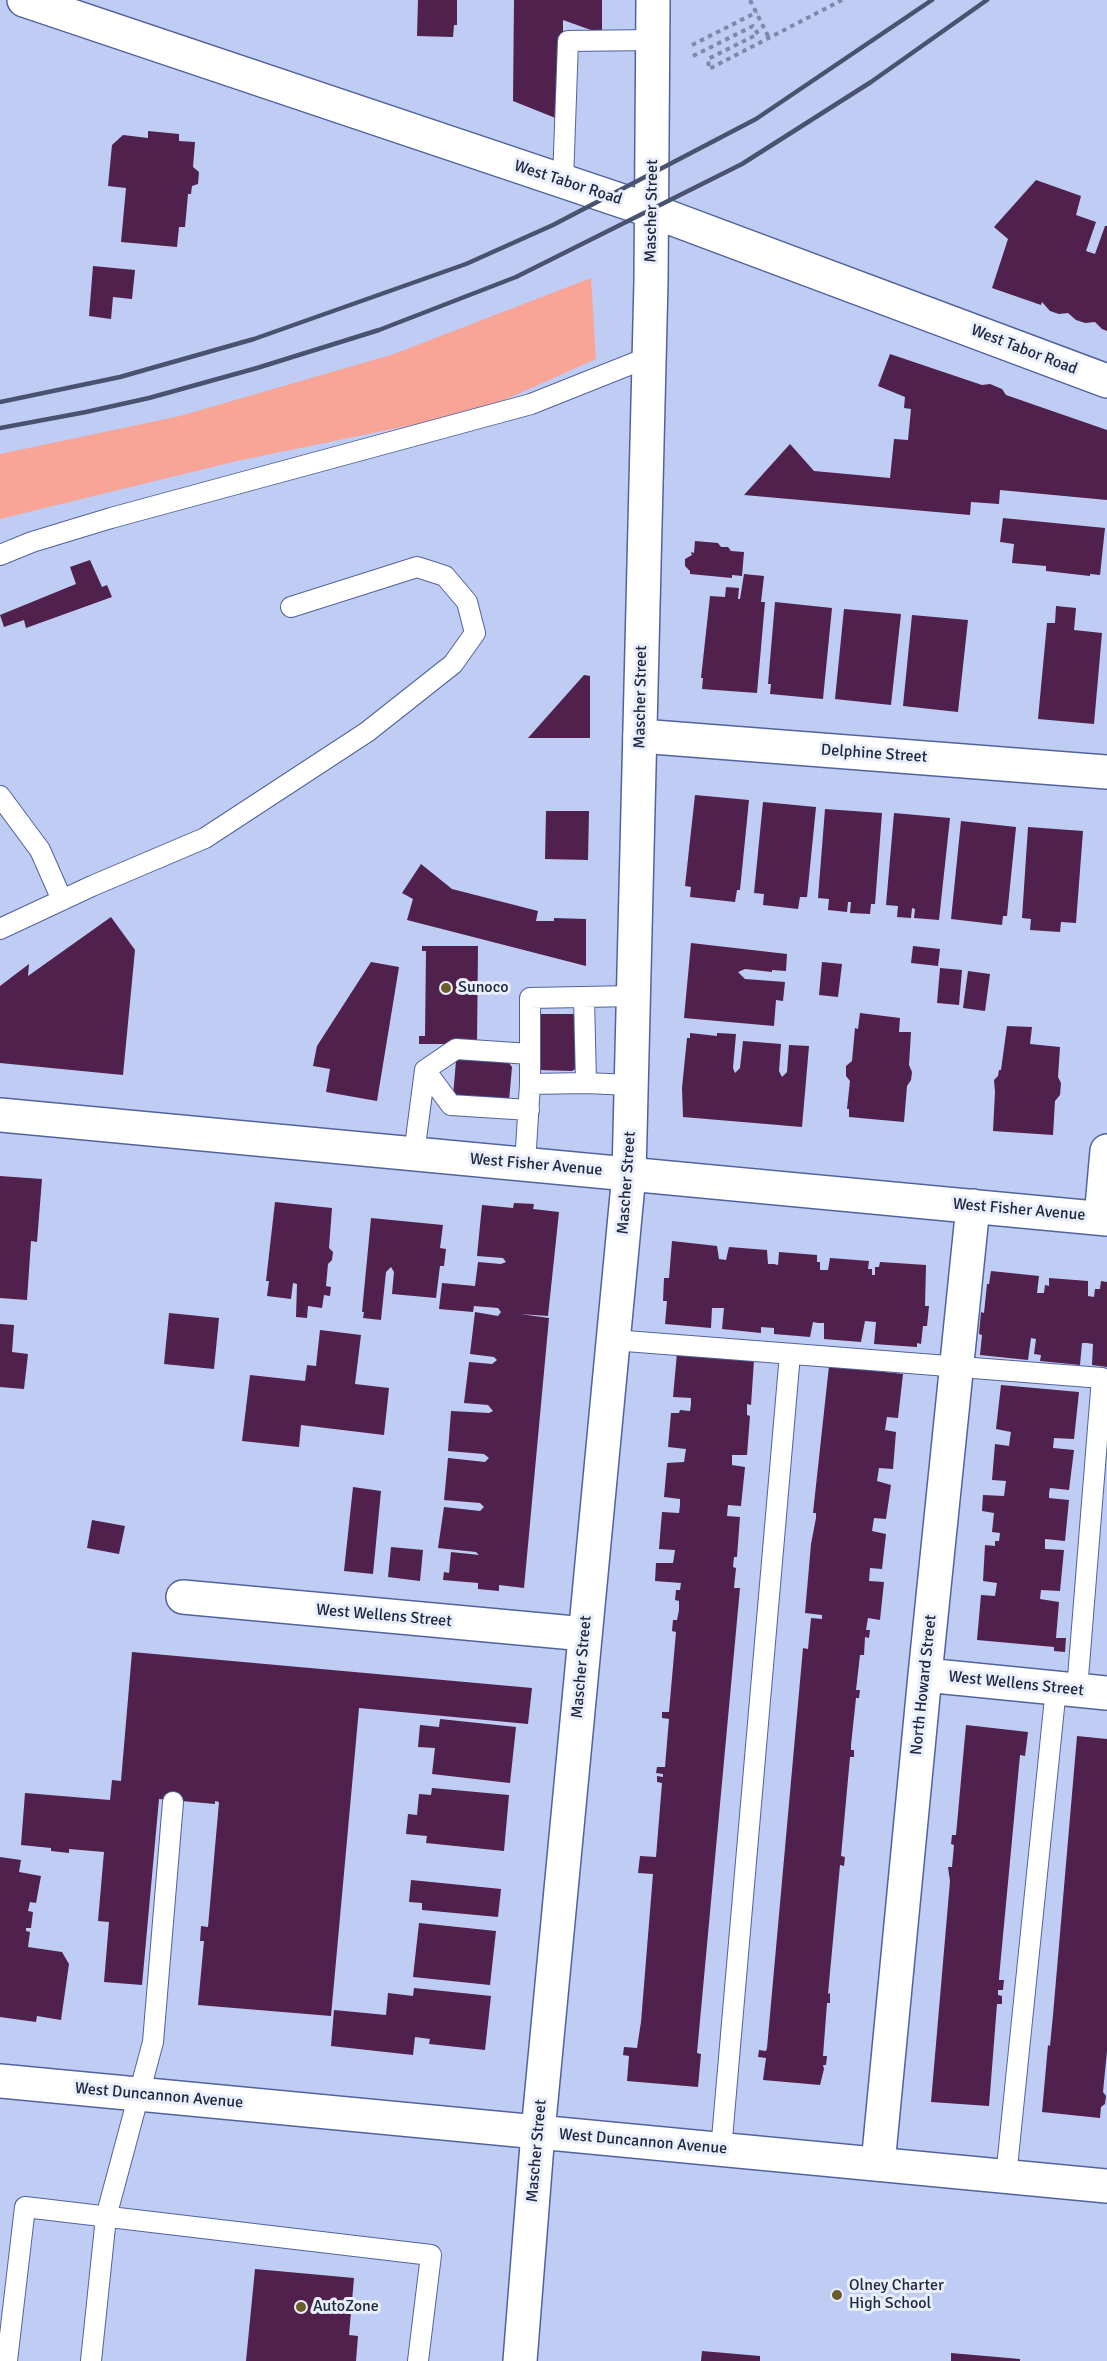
<!DOCTYPE html>
<style>
body{margin:0}
canvas{display:block;background:#bfccf3}
</style>
<canvas width="1107" height="2361"></canvas>
<script>
const context = document.querySelector('canvas').getContext('2d');
context.lineJoin = 'round';
function fill(path, color) { context.fillStyle = color; context.fill(path, 'evenodd'); }
const toPath = rows => new Path2D(rows.map(r => 'M' + r).join(''));
function strokePath(path, color, width, dash) { context.strokeStyle = color; context.lineWidth = width; context.lineCap = dash ? 'butt' : 'round'; context.setLineDash(dash || []); context.stroke(path); }
function drawText(font, color, halo, rows, align = 'center') {
  context.font = font + ' Signika,sans-serif'; context.lineWidth = 6; context.setLineDash([]); context.textBaseline = 'middle'; context.strokeStyle = halo; context.fillStyle = color; for (const [text, x, y, turn = 0] of rows) {
    context.save(); context.translate(x, y); context.rotate((+turn || 0) * Math.PI / 180); context.textAlign = isNaN(turn) ? turn : align; if (halo) context.strokeText(text, 0, 0); context.fillText(text, 0, 0); context.restore();
  }
}
fill(toPath([
 [591,278,596,359,480,411,237,461,0,519,0,454,180,416,394,354]
]), '#f8a597');
fill(toPath([
 [418,0,457,0,457,25,454,25,453,37,417,36],
 [514,0,602,0,602,34,563,20,563,121,513,101],
 [148,131,179,134,179,141,195,142,193,167,199,172,198,184,192,186,191,194,188,194,185,227,179,227,177,247,121,242,126,188,108,186,112,145,123,135,148,138],
 [1036,180,1081,196,1076,215,1096,222,1086,251,1095,254,1105,226,1107,226,1107,331,1102,329,1095,322,1085,323,1076,320,1068,313,1059,314,1050,311,1042,302,1041,305,992,288,1008,239,994,227],
 [93,266,135,270,132,299,113,297,111,319,89,316],
 [890,354,982,385,990,384,1002,389,1006,395,1107,430,1107,500,1000,490,999,504,971,502,970,515,744,495,790,444,814,471,890,478,894,439,908,440,911,409,904,408,905,397,878,386],
 [1003,518,1105,528,1100,575,1090,574,1090,576,1046,571,1046,566,1012,563,1014,544,1000,542],
 [695,541,718,543,721,547,728,547,731,551,744,552,742,576,732,575,732,578,690,574,690,571,685,566,685,559,692,555,691,552,694,553],
 [90,560,102,587,107,585,112,597,26,628,24,620,4,627,0,615,76,584,70,567],
 [744,574,764,576,761,602,765,602,757,693,702,689,703,678,701,678,710,596,725,597,726,587,739,588,738,599,740,599],
 [775,602,832,608,823,699,770,694,771,684,768,684],
 [1056,606,1076,608,1074,630,1102,633,1094,724,1038,719,1047,623,1055,623],
 [844,609,901,614,891,705,835,699],
 [912,615,968,620,958,712,903,706],
 [584,675,590,676,590,738,528,738],
 [695,795,749,800,740,890,737,890,735,902,690,897,691,887,685,886],
 [763,802,816,807,807,897,800,897,798,909,763,905,764,894,754,893],
 [825,809,882,813,875,904,871,904,870,914,850,913,851,902,848,902,847,912,828,910,829,899,818,898],
 [546,811,589,811,588,860,545,859],
 [894,813,950,818,939,920,914,918,915,909,912,908,911,918,897,917,898,906,886,905],
 [961,821,1016,827,1007,916,1003,916,1002,925,951,919],
 [1028,827,1083,831,1076,923,1061,922,1060,932,1030,930,1031,919,1022,918],
 [421,864,452,889,538,911,536,921,554,921,554,918,586,919,586,966,407,920,413,899,402,893],
 [111,917,135,950,123,1075,0,1063,0,986,29,964,28,976],
 [691,943,787,954,786,971,772,970,772,972,745,969,738,972,745,979,785,982,783,1001,776,1000,774,1026,684,1018],
 [422,946,478,946,477,1044,419,1044,419,1036,425,1036,426,951,422,951],
 [913,946,940,949,938,966,911,963],
 [371,962,399,967,377,1101,326,1092,330,1069,313,1066,317,1046],
 [822,962,842,964,838,997,819,995],
 [940,968,962,970,959,1005,937,1003],
 [968,971,990,974,985,1011,963,1008],
 [860,1013,900,1018,899,1032,911,1032,909,1065,912,1072,911,1080,907,1086,904,1122,849,1117,849,1109,847,1109,850,1081,846,1076,846,1066,852,1061,855,1028,858,1029],
 [540,1014,575,1014,579,1018,577,1068,572,1071,538,1070,537,1016],
 [1007,1026,1032,1027,1030,1044,1060,1047,1058,1077,1061,1083,1060,1095,1055,1101,1053,1135,993,1131,995,1092,994,1080,998,1076,999,1070,1001,1070],
 [690,1033,717,1036,717,1033,736,1034,733,1068,735,1073,740,1068,743,1041,781,1044,779,1071,782,1077,787,1072,789,1045,809,1046,802,1127,683,1117,682,1088,687,1038,690,1038],
 [458,1059,509,1063,512,1067,509,1101,453,1096,456,1061],
 [0,1176,42,1179,37,1242,31,1241,27,1300,0,1298],
 [275,1202,332,1208,329,1248,333,1252,332,1260,328,1264,326,1286,331,1287,330,1296,324,1295,322,1308,308,1306,307,1318,296,1317,297,1284,293,1283,291,1299,267,1296,269,1281,266,1281],
 [514,1203,534,1204,533,1209,559,1212,548,1316,520,1314,549,1318,524,1588,499,1585,499,1591,478,1589,478,1583,443,1580,444,1572,449,1573,451,1552,479,1555,476,1552,438,1548,444,1507,480,1511,484,1507,480,1503,444,1500,448,1458,485,1462,489,1458,484,1454,448,1451,451,1411,489,1413,493,1411,488,1405,464,1403,469,1362,492,1364,497,1360,494,1357,470,1354,475,1312,498,1316,501,1312,498,1308,474,1306,473,1312,439,1309,442,1283,475,1286,478,1262,501,1264,506,1262,503,1258,477,1256,482,1205,513,1208],
 [371,1218,443,1225,440,1248,446,1249,444,1266,440,1266,436,1298,392,1294,394,1272,391,1267,386,1272,381,1320,363,1318,364,1312,362,1312],
 [672,1241,717,1246,719,1259,726,1260,729,1247,767,1250,768,1264,774,1264,778,1265,779,1252,817,1255,817,1262,820,1262,820,1270,828,1270,830,1258,869,1261,868,1269,872,1269,872,1275,875,1275,875,1267,879,1267,880,1262,926,1265,925,1306,929,1306,927,1326,923,1326,921,1344,917,1343,917,1347,874,1344,876,1322,865,1321,861,1342,824,1339,824,1323,818,1323,813,1322,810,1337,774,1334,774,1328,761,1327,761,1333,722,1329,724,1308,712,1308,711,1328,665,1324,667,1301,663,1301,664,1278,669,1278],
 [991,1271,1039,1276,1037,1293,1044,1293,1045,1285,1049,1286,1049,1278,1088,1281,1088,1296,1094,1297,1095,1289,1100,1289,1101,1281,1107,1282,1107,1367,1092,1365,1093,1344,1087,1343,1082,1343,1080,1365,1040,1361,1041,1355,1034,1354,1036,1339,1031,1338,1028,1360,980,1355,982,1335,979,1334,981,1312,984,1313,987,1284,989,1284],
 [169,1313,219,1318,214,1369,164,1364],
 [0,1324,14,1325,12,1352,28,1354,24,1389,0,1387],
 [320,1330,361,1335,355,1384,389,1388,384,1435,301,1425,299,1447,242,1441,250,1375,305,1381,307,1365,316,1366],
 [677,1353,754,1360,751,1405,747,1404,747,1415,750,1416,747,1455,732,1455,732,1465,745,1467,741,1506,728,1505,727,1516,740,1517,737,1557,734,1557,733,1567,736,1568,734,1588,740,1588,697,2053,701,2054,698,2087,627,2081,629,2056,623,2055,624,2047,637,2048,641,2022,653,1874,638,1873,640,1856,656,1857,662,1783,657,1782,657,1776,663,1777,663,1774,656,1773,657,1767,665,1767,669,1719,662,1718,662,1712,669,1712,676,1632,672,1631,673,1620,677,1620,679,1610,679,1601,675,1600,676,1590,680,1590,681,1583,655,1581,656,1563,673,1563,674,1557,675,1550,659,1549,662,1512,679,1513,680,1505,680,1499,664,1497,667,1463,684,1462,686,1449,668,1447,671,1413,679,1413,680,1410,690,1411,691,1404,691,1398,673,1397],
 [829,1366,903,1374,898,1418,887,1417,886,1423,885,1430,896,1432,893,1469,879,1468,877,1481,891,1485,886,1519,874,1518,872,1531,886,1534,882,1569,870,1568,869,1581,884,1582,880,1620,868,1618,866,1630,870,1630,869,1638,865,1637,864,1655,860,1655,856,1690,860,1690,859,1698,856,1698,851,1745,851,1750,854,1750,854,1757,850,1757,841,1856,845,1857,844,1866,840,1865,828,1994,830,1993,830,2003,827,2003,823,2056,827,2056,826,2065,823,2065,824,2069,820,2085,763,2080,766,2058,758,2057,759,2050,766,2051,767,2048,803,1648,808,1649,811,1618,822,1619,822,1615,805,1613,811,1544,816,1518,816,1513,813,1513],
 [1001,1385,1079,1392,1074,1439,1054,1438,1053,1448,1074,1450,1069,1490,1050,1488,1049,1493,1049,1498,1069,1500,1065,1541,1045,1539,1045,1549,1064,1550,1060,1591,1041,1590,1040,1599,1059,1602,1056,1638,1066,1638,1065,1652,1054,1651,1054,1647,977,1640,981,1595,995,1596,997,1583,983,1581,985,1545,995,1546,995,1541,999,1541,1000,1533,992,1532,994,1513,982,1511,983,1495,1004,1496,1006,1481,992,1480,995,1444,1009,1446,1010,1438,1011,1432,996,1429],
 [353,1487,381,1491,373,1574,344,1571],
 [92,1520,125,1526,119,1554,87,1548],
 [391,1547,423,1550,420,1581,388,1577],
 [132,1652,532,1688,528,1724,359,1708,331,2016,198,2005,204,1941,200,1941,201,1926,208,1927,219,1802,215,1801,215,1804,159,1799,142,1985,104,1982,109,1922,98,1921,104,1852,69,1849,69,1853,51,1851,51,1848,21,1845,25,1793,110,1800,112,1780,121,1781],
 [440,1719,516,1727,510,1783,432,1774,435,1748,418,1747,420,1725,439,1727],
 [966,1725,1028,1732,1025,1756,1020,1755,999,1978,999,1980,1004,1980,1003,1990,998,1990,998,1995,1002,1996,1002,2004,997,2004,989,2106,931,2102,950,1881,948,1867,952,1867,954,1845,951,1844,952,1835,956,1835],
 [1077,1736,1107,1739,1107,2051,1103,2092,1106,2096,1105,2104,1101,2107,1100,2118,1042,2112,1048,2045,1050,2046,1053,2015],
 [432,1788,509,1795,504,1851,426,1843,427,1836,406,1834,408,1814,417,1815,419,1794,431,1795],
 [0,1857,21,1860,19,1872,41,1876,36,1903,30,1902,28,1911,33,1912,31,1928,26,1928,26,1931,30,1932,28,1947,62,1952,69,1964,61,2020,37,2016,36,2022,0,2017],
 [411,1880,501,1889,498,1917,422,1910,422,1903,409,1902],
 [419,1923,496,1931,490,1985,413,1977],
 [414,1988,491,1996,485,2050,429,2044,430,2039,415,2037,413,2055,331,2046,334,2010,386,2015,388,1993,413,1996],
 [255,2269,354,2278,349,2335,358,2336,356,2361,246,2361],
 [702,2351,760,2356,760,2361,701,2361],
 [951,2353,1020,2359,1020,2361,951,2361]
]), '#4f214c');
const service = toPath([
 [563,181,568,41,653,40],
 [0,555,32,542,111,518,531,404,649,357],
 [0,796,40,850,62,900],
 [0,929,92,886,205,838,367,732,453,664,475,633,467,602,445,576,417,567,291,607],
 [425,1070,451,1105,529,1110],
 [586,1083,631,1085],
 [530,1084,586,1083,584,997],
 [414,1154,425,1070,456,1049,530,1054],
 [525,1164,530,1084,530,998,634,996],
 [613,1340,1102,1378,1077,1690],
 [721,2150,790,1354],
 [1006,2177,1056,1688],
 [7,2361,25,2207,431,2255,418,2361],
 [91,2361,106,2217,153,2042,173,1802]
]);
const minor = toPath([
 [640,736,1107,772],
 [0,1115,1107,1219],
 [1101,1218,1107,1151],
 [183,1597,585,1634],
 [925,1675,1107,1693],
 [878,2164,925,1675,973,1206]
]);
const tertiary = toPath([
 [24,0,652,211,1107,381],
 [0,2081,1107,2186],
 [520,2361,538,2132,629,1174,651,281,653,0]
]);
strokePath(service, '#51639c', 22);
strokePath(minor, '#51639c', 36);
strokePath(tertiary, '#51639c', 36);
strokePath(toPath([
 [750,0,769,38],
 [692,45,757,12],
 [693,56,753,26,758,34,708,59,709,69,842,0]
]), '#7e89aa', 4, [4.5, 4.5]);
strokePath(service, '#fff', 20);
strokePath(minor, '#fff', 33);
strokePath(tertiary, '#fff', 33);
strokePath(toPath([
 [0,402,120,377,254,339,466,264,553,225,756,119,932,0],
 [0,428,86,412,149,398,257,368,379,330,516,277,742,164,871,82,987,0]
]), '#49526e', 4.5);
for (const [x, y, r, color] of [
 [446,988,6,"#6d5b29"],
 [837,2295,6,"#6d5b29"],
 [301,2307,6,"#6d5b29"]
]) { const dot = new Path2D(); dot.arc(x, y, r, 0, 2 * Math.PI); context.fillStyle = color; context.fill(dot); strokePath(dot, '#e9eefb', 2); }
drawText('16px', '#202740', '#e9eefb', [
 ["West Tabor Road",568,183,18],
 ["Mascher Street",652,211,-89],
 ["West Tabor Road",1024,350,21],
 ["Mascher Street",641,697,-89],
 ["Delphine Street",874,754,4],
 ["West Fisher Avenue",536,1165,5],
 ["Mascher Street",627,1183,-86],
 ["West Fisher Avenue",1019,1210,5],
 ["West Wellens Street",384,1616,5],
 ["Mascher Street",582,1667,-85],
 ["West Wellens Street",1016,1684,6],
 ["North Howard Street",924,1685,-84],
 ["West Duncannon Avenue",159,2096,5],
 ["West Duncannon Avenue",643,2142,5],
 ["Mascher Street",537,2151,-85]
]);
drawText('16px', '#202740', '#e9eefb', [
 ["Sunoco",458,988],
 ["Olney Charter",849,2286],
 ["High School",849,2304],
 ["AutoZone",313,2307]
], 'left');
</script>
